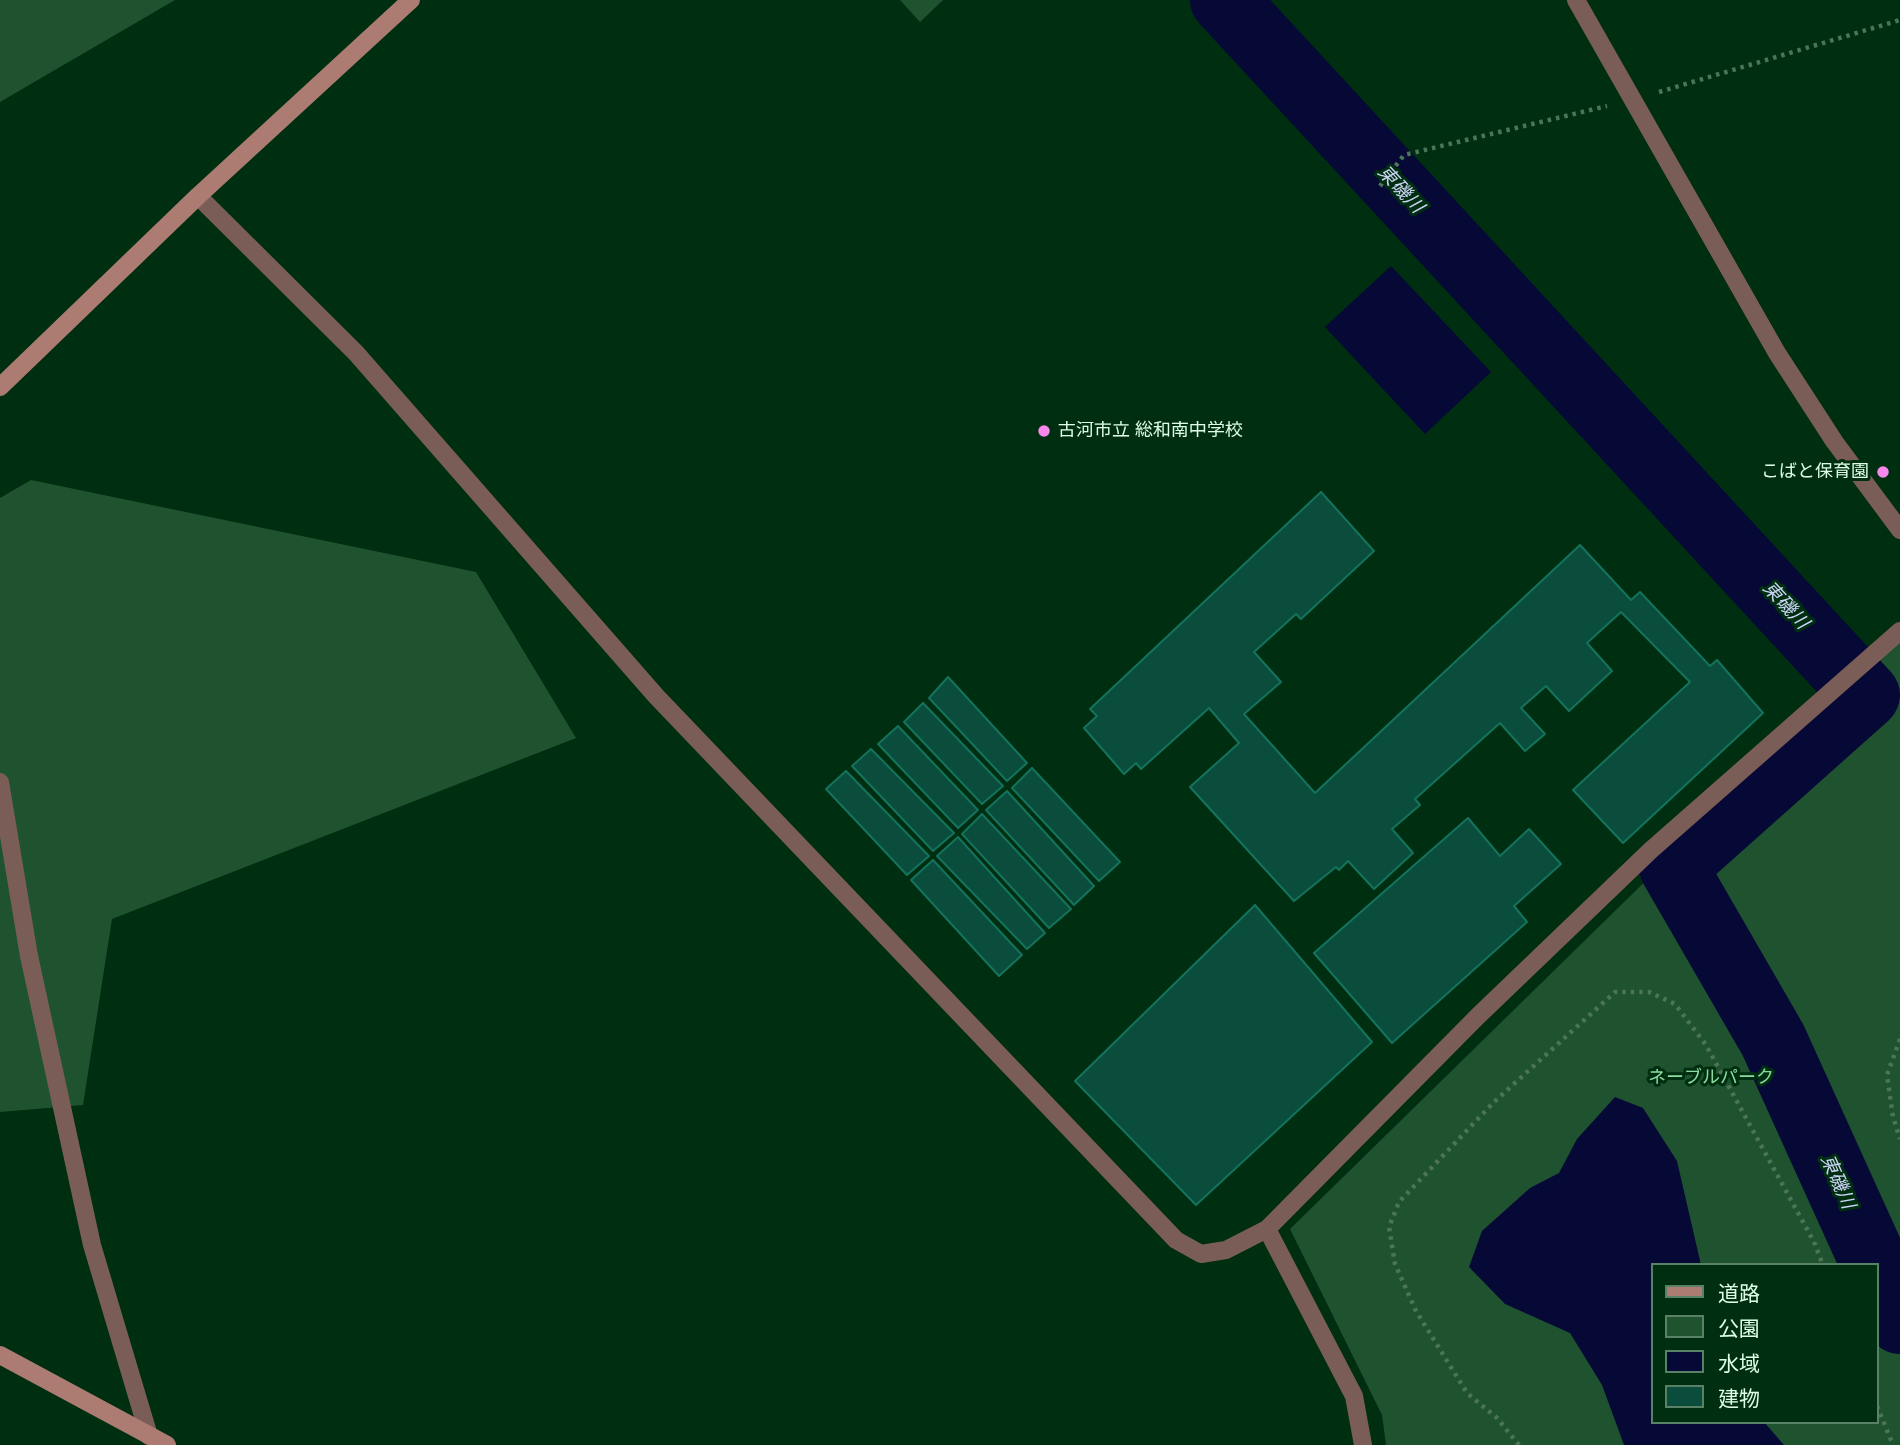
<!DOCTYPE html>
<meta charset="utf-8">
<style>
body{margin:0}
#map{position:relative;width:1900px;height:1445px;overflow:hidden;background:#002e11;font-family:"Varela Round","Noto Sans JP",sans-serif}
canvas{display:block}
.legend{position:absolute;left:1651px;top:1263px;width:228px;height:161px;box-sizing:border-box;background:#002e11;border:2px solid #598165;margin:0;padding:9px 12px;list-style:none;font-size:21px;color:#defde4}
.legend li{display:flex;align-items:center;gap:14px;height:35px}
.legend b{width:35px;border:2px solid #598165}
</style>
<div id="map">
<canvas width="1900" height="1445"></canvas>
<ul class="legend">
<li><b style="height:9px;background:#ac7c73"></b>道路</li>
<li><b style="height:19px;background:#1f532f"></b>公園</li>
<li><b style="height:19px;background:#060835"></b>水域</li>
<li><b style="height:19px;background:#0b4d3c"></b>建物</li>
</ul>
</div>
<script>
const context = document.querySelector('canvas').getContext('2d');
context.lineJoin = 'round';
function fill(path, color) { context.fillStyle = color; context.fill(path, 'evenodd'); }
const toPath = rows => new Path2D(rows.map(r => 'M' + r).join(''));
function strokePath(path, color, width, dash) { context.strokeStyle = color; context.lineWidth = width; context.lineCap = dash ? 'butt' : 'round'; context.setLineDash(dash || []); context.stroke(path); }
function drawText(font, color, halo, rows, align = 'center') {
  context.font = font + ' "Varela Round","Noto Sans JP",sans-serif'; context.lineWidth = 6; context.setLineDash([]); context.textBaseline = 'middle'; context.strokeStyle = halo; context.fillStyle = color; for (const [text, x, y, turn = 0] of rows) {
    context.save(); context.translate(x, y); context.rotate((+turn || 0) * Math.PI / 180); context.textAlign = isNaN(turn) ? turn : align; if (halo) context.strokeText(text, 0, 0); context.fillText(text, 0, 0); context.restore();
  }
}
fill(toPath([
 [0,0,175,0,0,102],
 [900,0,943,0,920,22],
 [31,480,476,572,576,738,112,919,83,1105,0,1112,0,498],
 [1900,632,1900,1445,1386,1445,1382,1415,1290,1229],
 [1653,1265,1877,1265,1877,1422,1653,1422]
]), '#1f532f');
fill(toPath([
 [1391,266,1491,372,1425,434,1325,327],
 [1615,1097,1643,1108,1677,1161,1701,1265,1653,1265,1653,1422,1764,1422,1784,1445,1624,1445,1602,1385,1570,1333,1505,1304,1469,1267,1482,1231,1530,1188,1559,1173,1577,1139]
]), '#060835');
strokePath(toPath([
 [1224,0,1866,695,1673,867,1773,1040,1875,1265],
 [1877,1270,1900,1320]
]), '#060835', 68);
const building = toPath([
 [1321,492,1374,551,1301,619,1296,614,1254,652,1281,682,1244,714,1315,793,1580,545,1631,600,1640,592,1710,666,1717,660,1763,713,1623,843,1573,790,1690,682,1621,612,1587,643,1612,671,1569,711,1546,686,1521,708,1545,734,1525,751,1500,723,1415,799,1420,805,1392,829,1413,853,1374,889,1348,861,1339,870,1336,867,1294,901,1190,787,1239,743,1209,708,1141,769,1136,763,1124,774,1084,728,1097,716,1090,709,1321,492],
 [948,677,1027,763,1007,781,929,698,948,677],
 [923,703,1003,786,982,804,904,722,923,703],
 [898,726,978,810,958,828,878,744,898,726],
 [871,749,954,833,933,851,852,766,871,749],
 [1032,768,1120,862,1099,881,1012,788,1032,768],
 [846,771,929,856,907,875,826,789,846,771],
 [1007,791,1094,886,1074,905,986,810,1007,791],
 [982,814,1071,909,1049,928,962,834,982,814],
 [1468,818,1500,856,1529,829,1561,864,1514,906,1527,922,1392,1043,1314,953,1468,818],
 [958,837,1045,933,1027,949,937,856,958,837],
 [933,860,1022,955,999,976,911,880,933,860],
 [1255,905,1372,1042,1196,1205,1075,1081,1255,905]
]);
fill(building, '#0b4d3c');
strokePath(building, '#14735c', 2);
strokePath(toPath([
 [1659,92,1900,20],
 [1380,186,1404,155,1607,106],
 [1900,1039,1887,1075,1893,1117,1900,1139],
 [1877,1406,1893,1445],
 [1519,1445,1497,1418,1467,1393,1416,1311,1395,1264,1389,1227,1399,1202,1493,1103,1615,992,1649,992,1675,1004,1706,1045,1814,1242,1823,1265]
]), '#4b7458', 4.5, [3.5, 5]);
strokePath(toPath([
 [1576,0,1777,353,1834,441,1900,530],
 [198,196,356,353,656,696,1176,1240,1201,1254,1226,1250,1267,1229,1478,1016,1651,850,1900,631],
 [0,782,29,956,92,1245,149,1436],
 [1267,1229,1354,1396,1363,1445]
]), '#7b5d57', 18);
strokePath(toPath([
 [0,387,198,196,411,0],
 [0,1355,167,1445]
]), '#ac7c73', 18);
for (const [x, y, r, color] of [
 [1044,431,7,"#f788eb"],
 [1883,472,7,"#f788eb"]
]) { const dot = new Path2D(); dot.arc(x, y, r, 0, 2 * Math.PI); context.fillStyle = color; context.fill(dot); strokePath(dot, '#002e11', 2.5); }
drawText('18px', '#defde4', '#002e11', [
 ["古河市立 総和南中学校",1058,431],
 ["こばと保育園",1869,472,"right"]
], 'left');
drawText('18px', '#8bdba0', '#002e11', [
 ["ネーブルパーク",1711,1078]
]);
drawText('italic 19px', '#cad4f4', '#002e11', [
 ["東磯川",1400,190,47],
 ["東磯川",1785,606,47],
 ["東磯川",1837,1182,66]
]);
</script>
